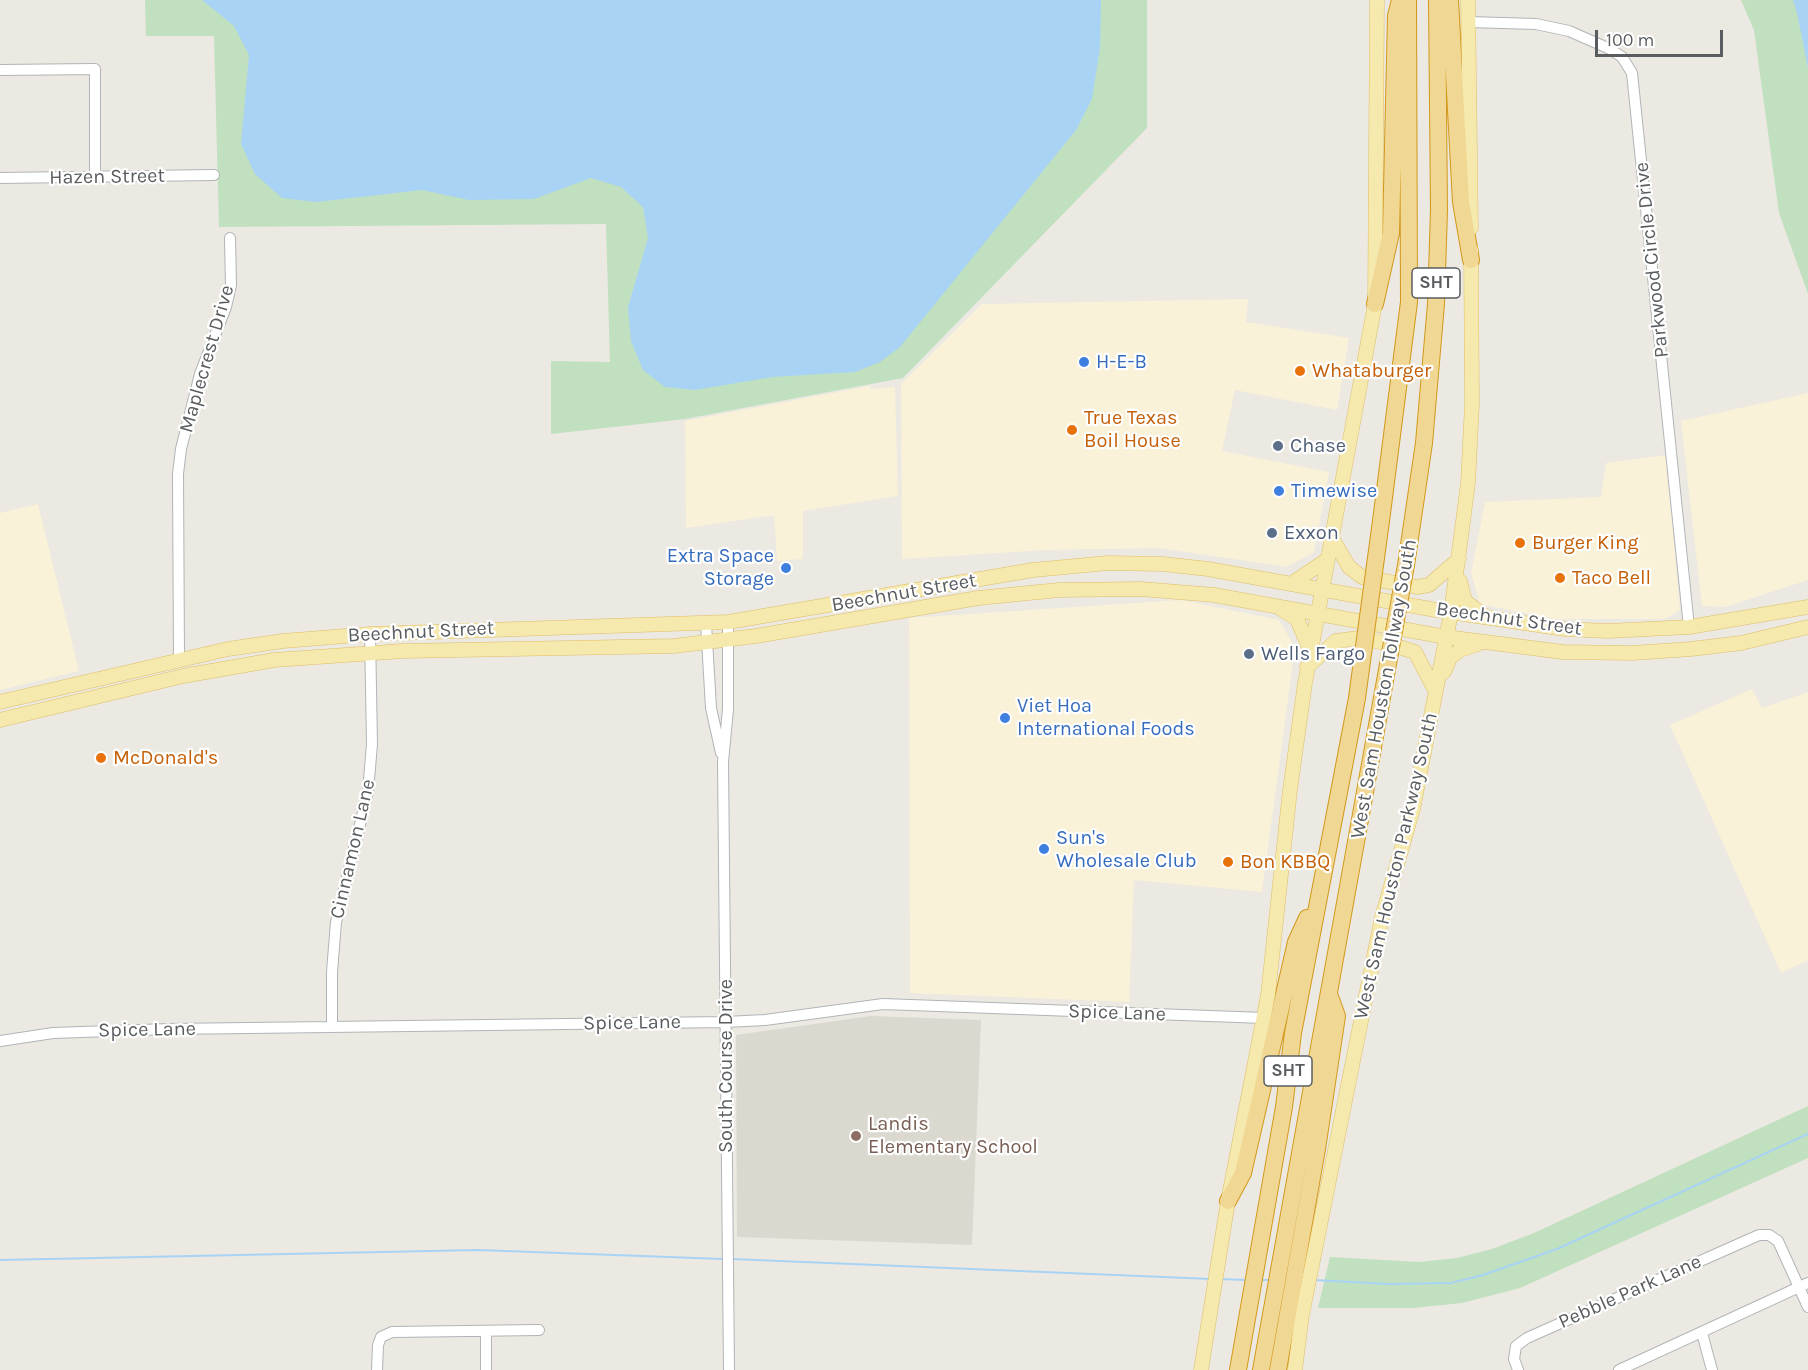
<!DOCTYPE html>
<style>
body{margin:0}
#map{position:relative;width:1808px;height:1370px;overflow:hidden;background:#ebe9e1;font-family:Karla,sans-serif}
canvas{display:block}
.scale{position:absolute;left:1595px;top:30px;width:128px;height:27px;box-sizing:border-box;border:3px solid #5a5d60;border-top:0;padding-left:8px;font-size:18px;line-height:21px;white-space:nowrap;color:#5a5d60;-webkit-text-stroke:4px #fff;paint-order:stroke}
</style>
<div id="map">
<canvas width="1808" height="1370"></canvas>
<div class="scale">100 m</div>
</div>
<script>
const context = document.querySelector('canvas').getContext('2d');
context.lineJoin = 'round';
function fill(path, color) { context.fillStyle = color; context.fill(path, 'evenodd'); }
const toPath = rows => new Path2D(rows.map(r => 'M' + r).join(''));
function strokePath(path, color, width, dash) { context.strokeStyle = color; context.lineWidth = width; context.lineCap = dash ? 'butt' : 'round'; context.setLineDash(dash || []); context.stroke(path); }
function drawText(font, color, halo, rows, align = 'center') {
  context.font = font + ' Karla,sans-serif'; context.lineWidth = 4.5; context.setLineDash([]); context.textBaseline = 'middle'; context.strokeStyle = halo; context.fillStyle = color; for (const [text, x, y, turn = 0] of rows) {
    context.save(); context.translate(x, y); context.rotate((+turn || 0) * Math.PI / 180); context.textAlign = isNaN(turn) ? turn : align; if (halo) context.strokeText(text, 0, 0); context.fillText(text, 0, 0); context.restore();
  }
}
fill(toPath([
 [1248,299,1246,322,1349,338,1337,410,1235,390,1222,451,1329,472,1314,552,1287,567,1159,548,1047,550,902,559,901,384,982,304],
 [870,386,870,389,895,387,898,496,803,511,803,559,777,561,774,515,686,528,685,421],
 [1808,393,1808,580,1725,607,1702,606,1681,421],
 [1666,455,1680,610,1665,619,1555,619,1480,604,1471,573,1485,502,1601,497,1606,463],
 [38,504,79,671,0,690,0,513],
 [1181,600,1279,620,1295,647,1262,892,1134,880,1129,1002,910,993,909,618],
 [1752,689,1762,708,1808,692,1808,960,1781,973,1670,725]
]), '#f9f1d8');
fill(toPath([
 [871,1016,981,1020,972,1245,737,1237,736,1035]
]), '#dbd8d0');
fill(toPath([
 [145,0,1147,0,1147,128,903,378,685,419,551,434,551,361,610,362,606,224,219,227,214,36,146,36],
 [1741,0,1808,0,1808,294,1779,213,1754,30],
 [1808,1106,1808,1158,1520,1288,1462,1303,1412,1308,1318,1308,1330,1257,1419,1262,1457,1258,1492,1249,1534,1233]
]), '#c0e0c0');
fill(toPath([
 [202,0,1101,0,1100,48,1092,99,1076,130,900,347,880,362,855,372,772,377,695,390,665,387,643,370,631,341,628,307,648,238,643,207,621,187,591,178,534,199,469,200,422,190,316,202,282,198,255,174,241,144,249,55,234,26],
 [1793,0,1808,0,1808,68,1797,13]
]), '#a8d3f4');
strokePath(toPath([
 [732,1259,1211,1279],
 [0,1260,478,1250,723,1259],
 [1220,1279,1247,1280],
 [1259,1280,1271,1280],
 [1313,1280,1389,1284,1451,1283,1483,1275,1557,1249,1808,1134]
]), '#a8d3f4', 2);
const minor = toPath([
 [1469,22,1536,24,1569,31,1610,49,1622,57,1632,73,1689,627],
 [0,70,95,69,95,177],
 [0,178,214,175],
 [728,622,728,709,723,762,729,1370],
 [706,623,711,708,721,753],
 [179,659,178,474,181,449,200,374,226,307,231,285,230,238],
 [332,1027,332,972,336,922,368,792,372,744,370,634],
 [0,1041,53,1033,169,1029,726,1022,765,1020,883,1004,1264,1018],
 [1702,1333,1712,1370],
 [377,1370,378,1345,381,1337,392,1332,539,1330],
 [486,1370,486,1331],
 [1518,1370,1514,1359,1516,1346,1527,1338,1759,1235,1769,1235,1778,1241,1808,1307],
 [1619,1370,1808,1283]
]);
const major = toPath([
 [1468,0,1471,228],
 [1332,538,1349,567,1362,577,1417,587,1429,585,1459,559],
 [1460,581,1465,601,1486,617],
 [1291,584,1328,559],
 [1281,609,1297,619,1310,650],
 [1307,667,1336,641,1359,638,1386,643,1415,652,1435,690],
 [1444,672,1450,658,1460,650,1478,644],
 [0,702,228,649,283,641,370,634,728,622,1033,570,1108,563,1163,564,1208,569,1436,610,1565,629,1607,631,1689,627,1808,607],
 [0,720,183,676,274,660,403,651,674,646,756,636,978,598,1059,590,1141,589,1214,595,1446,637,1563,652,1632,653,1691,649,1741,643,1808,627],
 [1201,1370,1228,1201,1268,995,1290,790,1305,683,1375,304,1377,0],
 [1295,1370,1302,1315,1370,976,1382,917,1413,809,1451,613,1468,483,1472,404,1471,250]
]);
const highway = toPath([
 [1450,0,1461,202,1471,260],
 [1375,304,1391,233,1396,16,1400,0],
 [1381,521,1409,302,1408,0],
 [1406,565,1424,443,1436,304,1439,210,1437,0],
 [1228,1201,1243,1173,1296,942,1307,918],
 [1238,1370,1284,1107,1293,1033,1357,698],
 [1261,1370,1388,664],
 [1278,1370,1317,1149,1337,1016,1329,994]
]);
strokePath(minor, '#b2b4b7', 12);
strokePath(major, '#e0bd66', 15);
strokePath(highway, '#d2981a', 18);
strokePath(minor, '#fff', 10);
strokePath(major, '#f5e9ad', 14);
strokePath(highway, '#f0d894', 16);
const highwayBridge = toPath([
 [1388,664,1406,565],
 [1357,698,1381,521]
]);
strokePath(highwayBridge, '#d2981a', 18, []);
strokePath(highwayBridge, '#f0d894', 16);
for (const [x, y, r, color] of [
 [1084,362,6,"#3f7fe0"],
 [1300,371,6,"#e8710a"],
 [1072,430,6,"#e8710a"],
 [1278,446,6,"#5c6f8a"],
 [1279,491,6,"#3f7fe0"],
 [1272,533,6,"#5c6f8a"],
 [1520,543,6,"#e8710a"],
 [786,568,6,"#3f7fe0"],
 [1560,578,6,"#e8710a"],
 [1249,654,6,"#5c6f8a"],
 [1005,718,6,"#3f7fe0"],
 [101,758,6,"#e8710a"],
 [1044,849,6,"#3f7fe0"],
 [1228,862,6,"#e8710a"],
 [856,1136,6,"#8d6e63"]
]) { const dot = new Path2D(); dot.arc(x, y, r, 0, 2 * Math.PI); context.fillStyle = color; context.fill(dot); strokePath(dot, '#fff', 2); }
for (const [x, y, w] of [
 [1436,283,48],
 [1288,1071,48]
]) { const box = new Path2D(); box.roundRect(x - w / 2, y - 15, w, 30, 4.5); context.fillStyle = '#fff'; context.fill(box); strokePath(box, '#5a5d60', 1.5); }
drawText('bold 18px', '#5a5d60', null, [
 ["SHT",1436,283],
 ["SHT",1288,1071]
]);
drawText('20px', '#5a5d60', '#fff', [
 ["Hazen Street",107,177,-1],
 ["Parkwood Circle Drive",1652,260,-96],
 ["Maplecrest Drive",207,359,-74],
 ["Beechnut Street",904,593,-10],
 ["Beechnut Street",1509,619,8],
 ["Beechnut Street",421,632,-3],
 ["West Sam Houston Tollway South",1384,689,-80],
 ["Cinnamon Lane",353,849,-77],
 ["West Sam Houston Parkway South",1396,866,-77],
 ["Spice Lane",1117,1013,2],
 ["Spice Lane",632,1023,-1],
 ["Spice Lane",147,1030,-1],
 ["South Course Drive",726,1066,-90],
 ["Pebble Park Lane",1630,1292,-24]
]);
drawText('20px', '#366cbe', '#fff', [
 ["H-E-B",1096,362],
 ["Timewise",1291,491],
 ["Extra Space",774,556,"right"],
 ["Storage",774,579,"right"],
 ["Viet Hoa",1017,706],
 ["International Foods",1017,729],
 ["Sun's",1056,838],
 ["Wholesale Club",1056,861]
], 'left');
drawText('20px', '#c56008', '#fff', [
 ["Whataburger",1312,371],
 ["True Texas",1084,418],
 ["Boil House",1084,441],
 ["Burger King",1532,543],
 ["Taco Bell",1572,578],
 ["McDonald's",113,758],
 ["Bon KBBQ",1240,862]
], 'left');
drawText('20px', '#4e5e75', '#fff', [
 ["Chase",1290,446],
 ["Exxon",1284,533],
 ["Wells Fargo",1261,654]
], 'left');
drawText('20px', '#785e54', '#fff', [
 ["Landis",868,1124],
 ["Elementary School",868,1147]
], 'left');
</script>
